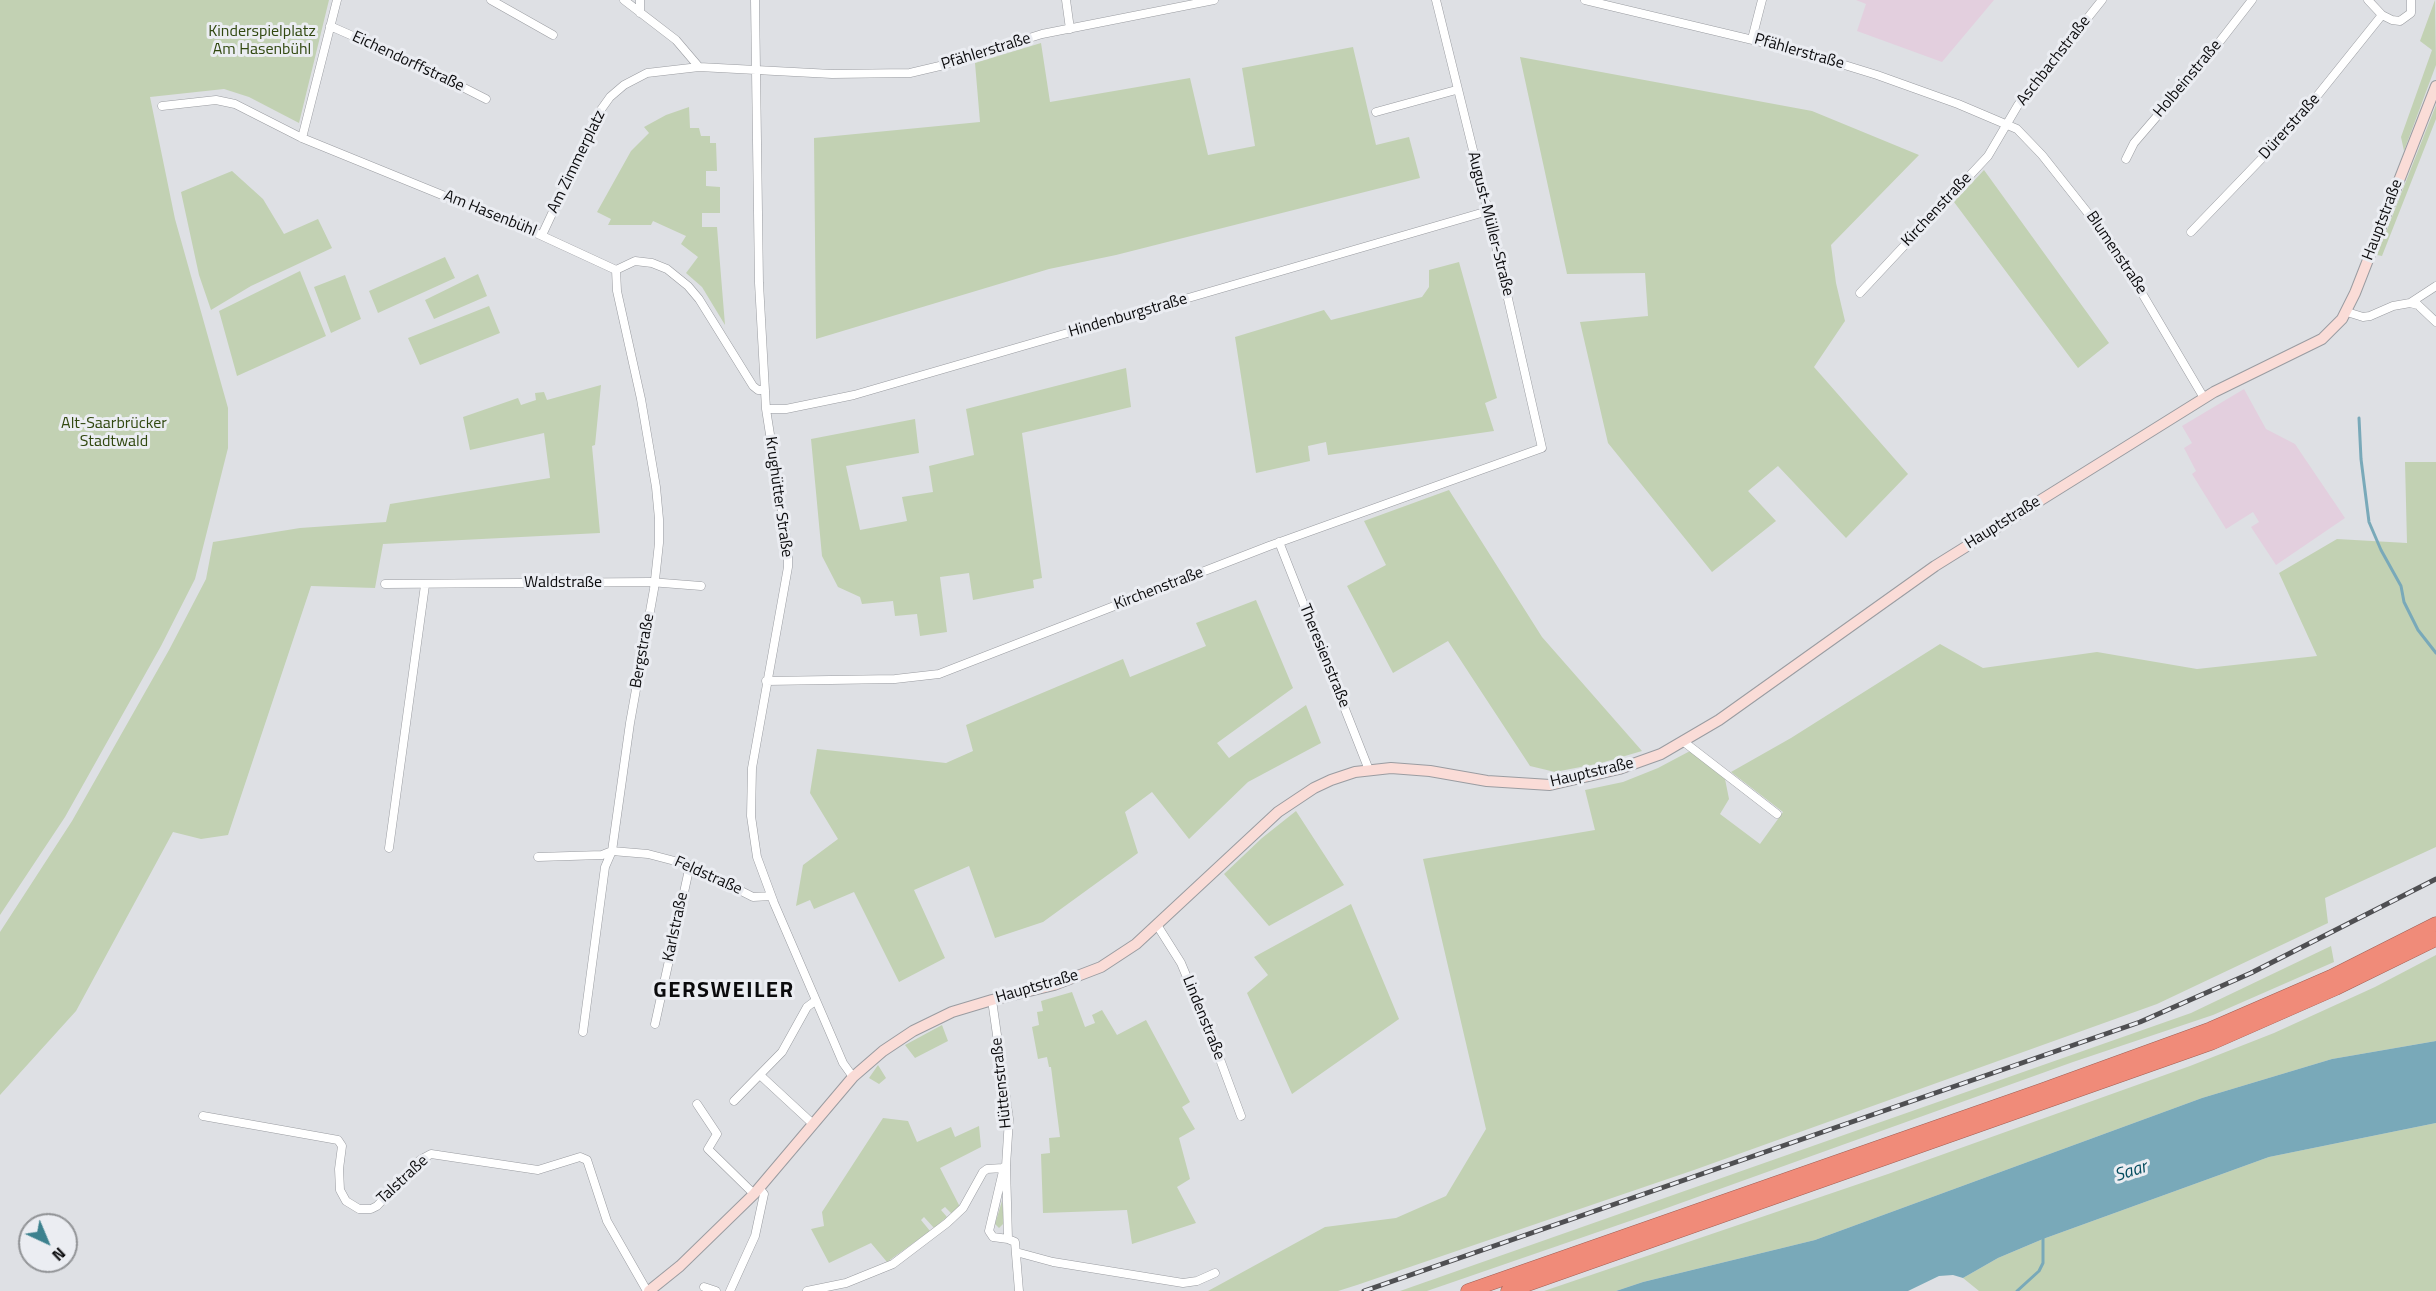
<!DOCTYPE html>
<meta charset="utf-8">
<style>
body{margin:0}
#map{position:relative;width:2436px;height:1291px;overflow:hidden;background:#dee0e4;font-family:"Titillium Web",sans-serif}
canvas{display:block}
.north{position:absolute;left:18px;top:1213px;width:60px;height:60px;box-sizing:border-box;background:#ebedf2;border:2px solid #919396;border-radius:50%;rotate:136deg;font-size:16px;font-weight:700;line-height:24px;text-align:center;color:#0b0b0d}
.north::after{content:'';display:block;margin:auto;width:21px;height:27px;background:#3c818e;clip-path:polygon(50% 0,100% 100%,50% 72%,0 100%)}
</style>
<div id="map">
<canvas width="2436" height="1291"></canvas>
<div class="north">N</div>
</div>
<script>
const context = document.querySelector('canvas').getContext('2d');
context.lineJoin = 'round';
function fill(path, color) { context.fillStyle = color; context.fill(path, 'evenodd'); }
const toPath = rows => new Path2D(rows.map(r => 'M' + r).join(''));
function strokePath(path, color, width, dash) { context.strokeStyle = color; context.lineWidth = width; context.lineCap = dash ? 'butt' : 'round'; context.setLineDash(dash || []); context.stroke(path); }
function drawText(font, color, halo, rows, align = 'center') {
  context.font = font + ' "Titillium Web",sans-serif'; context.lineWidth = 6; context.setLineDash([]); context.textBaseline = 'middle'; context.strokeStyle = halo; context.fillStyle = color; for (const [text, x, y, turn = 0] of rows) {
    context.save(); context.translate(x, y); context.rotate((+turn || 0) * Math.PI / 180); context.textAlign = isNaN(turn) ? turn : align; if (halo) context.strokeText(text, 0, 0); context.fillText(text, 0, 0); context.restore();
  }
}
fill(toPath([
 [1856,0,1994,0,1942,62,1857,31,1866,4],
 [2244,389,2266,429,2295,444,2345,518,2276,565,2251,527,2259,522,2253,512,2226,529,2192,474,2196,471,2184,448,2192,443,2182,426]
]), '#e3cfde');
fill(toPath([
 [0,0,329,0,299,123,249,97,224,89,150,97,175,219,228,408,228,448,195,579,161,646,65,817,0,915],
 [2435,0,2436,65,2404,151,2401,137,2432,50,2420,41],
 [1041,43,1050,102,1190,78,1208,155,1255,146,1242,68,1353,47,1376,145,1409,137,1420,178,1116,255,1049,269,816,339,814,138,980,122,975,63],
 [1520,57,1812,111,1919,155,1831,245,1836,283,1845,321,1814,367,1908,474,1846,538,1778,466,1748,491,1776,521,1712,572,1608,443,1580,322,1648,316,1645,273,1567,274],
 [2436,105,2436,119,2382,256,2377,255],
 [689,107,690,128,699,128,701,136,710,136,710,143,716,143,717,171,706,171,706,186,720,187,720,213,702,213,702,227,717,227,725,325,702,287,686,273,698,257,681,244,686,236,653,221,651,225,608,225,611,219,597,212,631,151,649,133,644,127,666,115],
 [1984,170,2109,343,2078,368,1954,202],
 [232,171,263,199,284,234,318,219,332,248,251,286,211,310,199,275,181,192],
 [445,257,455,278,378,313,369,291],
 [1459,262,1497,398,1485,403,1494,431,1328,455,1326,442,1308,446,1310,461,1256,473,1235,337,1324,310,1331,320,1422,297,1429,287,1429,270],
 [300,271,326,336,237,376,219,311],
 [478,274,487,296,434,319,425,300],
 [345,275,361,319,331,333,314,287],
 [489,306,500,333,420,365,408,338],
 [1126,368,1131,407,1022,433,1042,578,1033,580,1034,588,973,600,969,573,940,577,947,632,920,636,917,614,895,616,893,601,862,604,860,597,838,587,822,556,811,439,915,419,919,453,846,466,860,530,907,521,902,497,933,492,929,466,974,455,966,409],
 [601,385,595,445,592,446,600,533,383,544,375,588,311,586,228,835,201,839,173,832,76,1011,0,1095,0,932,72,821,169,650,206,579,213,542,300,528,386,522,390,504,550,478,544,433,470,450,463,417,518,398,521,405,536,400,535,393,544,392,547,400],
 [2405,462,2436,462,2436,847,2325,898,2328,923,2157,1004,1694,1170,1357,1285,1338,1291,1208,1291,1325,1227,1396,1218,1446,1196,1486,1129,1423,859,1595,830,1585,790,1623,782,1658,768,1690,751,1725,779,1729,799,1720,814,1760,844,1783,812,1731,772,1791,738,1940,644,1983,668,2097,652,2197,669,2317,656,2279,573,2337,539,2407,543],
 [1449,490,1542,637,1642,751,1601,763,1555,772,1530,766,1448,641,1393,673,1347,586,1386,565,1364,521],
 [1256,600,1293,688,1217,743,1229,758,1306,705,1321,743,1248,782,1189,839,1152,792,1125,812,1138,853,1043,922,995,938,969,866,914,890,945,958,899,982,854,892,814,909,810,900,796,906,803,865,838,839,810,793,817,749,946,763,973,751,966,725,1123,659,1130,677,1206,646,1196,623],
 [1296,811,1344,885,1269,926,1224,874,1262,838],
 [1351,904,1399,1019,1292,1094,1247,993,1268,975,1254,957],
 [2331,946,2334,962,2213,1015,2073,1062,1653,1213,1427,1291,1400,1291,2191,1013],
 [2436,955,2436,1041,2332,1059,2202,1098,1815,1240,1643,1282,1616,1291,1544,1291,1888,1174,2190,1066,2274,1033,2375,987],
 [1072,992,1085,1027,1095,1023,1092,1015,1102,1010,1117,1035,1146,1020,1190,1102,1182,1107,1195,1129,1179,1138,1190,1179,1177,1187,1196,1223,1132,1244,1127,1210,1043,1213,1041,1154,1050,1153,1049,1138,1060,1137,1051,1067,1049,1067,1047,1057,1038,1059,1032,1027,1039,1025,1037,1012,1043,1011,1041,1001],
 [942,1025,948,1041,915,1058,905,1045],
 [878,1065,886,1078,879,1084,869,1078],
 [883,1118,908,1121,917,1142,951,1127,955,1137,979,1126,981,1147,940,1168,960,1207,952,1214,945,1207,941,1210,947,1217,934,1228,924,1217,921,1220,930,1231,887,1262,871,1243,829,1263,811,1229,824,1226,822,1212],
 [2436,1123,2436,1291,1979,1291,1963,1278,1998,1258,2043,1239,2269,1157],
 [1002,1201,1004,1223,999,1228,995,1224]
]), '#c2d1b3');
fill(toPath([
 [2436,1041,2436,1123,2269,1157,2043,1239,1998,1258,1963,1278,1953,1275,1939,1276,1908,1291,1616,1291,1643,1282,1815,1240,2202,1098,2332,1059]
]), '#79a9b9');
strokePath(toPath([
 [2359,418,2361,459,2369,522,2381,550,2401,586,2404,602,2418,630,2436,653],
 [2017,1291,2039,1271,2043,1263,2043,1238]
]), '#79a9b9', 3);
const street = toPath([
 [491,0,553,35],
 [624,0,676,40,699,67],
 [640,0,640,13],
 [755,0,759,283,766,409,788,549,788,567,752,768,751,816,757,857,774,903,834,1042,843,1063,853,1077],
 [1066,0,1070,29],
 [1585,0,1799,51,1877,75,1958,104,2017,129,2042,155,2114,246,2204,398],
 [2368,0,2382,15,2392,20,2400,21,2411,13,2411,0],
 [330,26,419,65,486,99],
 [1752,39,1762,0],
 [162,106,216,100,235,104,302,138,538,234,616,270,635,261,652,263,667,269,688,286,699,299,753,386,758,390,765,390],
 [1376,112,1456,90],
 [302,138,337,0],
 [2126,159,2134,143,2207,58,2252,0],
 [2191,232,2293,126,2382,15],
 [542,235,600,111,610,97,624,85,647,73,699,67,832,74,910,73,944,65,1042,34,1214,0],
 [1860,293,1988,156,2018,105,2102,0],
 [2410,303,2436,286],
 [2347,312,2363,317,2370,316,2393,306,2410,303,2418,305,2436,322],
 [766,409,786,409,854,395,1488,211],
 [1279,542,1369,770],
 [385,584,650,582,701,586],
 [766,681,895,679,939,674,1269,546,1542,448,1488,211,1436,0],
 [1684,742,1777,814],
 [389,848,425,585],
 [538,857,602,855,612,851,648,854,690,865,753,897,771,896],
 [1157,925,1181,963,1211,1035,1241,1116],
 [992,1000,1009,1119,1006,1166,1008,1239,1015,1242,1019,1291],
 [655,1024,690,865],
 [583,1032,605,867,612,851,630,723,654,589,659,543,659,519,656,487,641,399,617,291,616,270],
 [760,1075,813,1124],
 [734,1101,782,1052,807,1007,815,1001],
 [697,1104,717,1134,708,1149,754,1194],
 [203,1116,338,1140,342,1146,339,1169,340,1190,346,1201,359,1209,371,1209,377,1206,420,1160,431,1154,538,1170,580,1157,587,1160,607,1221,647,1291],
 [1004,1167,989,1231,993,1237,1008,1239],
 [1016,1252,1053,1262,1183,1283,1197,1281,1215,1273],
 [704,1287,716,1291],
 [730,1291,755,1236,764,1194,759,1188],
 [807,1291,846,1283,893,1264,947,1223,963,1208,983,1172,987,1169,1003,1168]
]);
const secondary = toPath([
 [649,1291,680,1266,754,1194,853,1077,883,1051,913,1031,952,1012,992,1000,1054,985,1101,967,1136,944,1278,812,1314,788,1331,780,1355,772,1391,768,1430,771,1487,781,1550,785,1619,769,1661,754,1719,720,1935,566,2214,392,2322,339,2342,319,2355,293,2436,86]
]);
const highway = toPath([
 [1468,1291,2040,1091,2211,1029,2331,977,2436,924],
 [1508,1291,2211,1043,2336,988,2436,939]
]);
strokePath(street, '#9a9ca1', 9);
strokePath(secondary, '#9a9ca1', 12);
strokePath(highway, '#a05e53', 15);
strokePath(street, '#fff', 8);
strokePath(secondary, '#fadcd7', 10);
strokePath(highway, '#f08b79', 14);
const rail = toPath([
 [1364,1291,2140,1022,2251,973,2436,879]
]);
strokePath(rail, '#4f4f52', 5);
strokePath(rail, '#ebedf2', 3, [9]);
drawText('16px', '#314810', '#ebedf2', [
 ["Kinderspielplatz",262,32],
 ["Am Hasenbühl",262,50],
 ["Alt-Saarbrücker",114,424],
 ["Stadtwald",114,442]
]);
drawText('16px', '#0b0b0d', '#ebedf2', [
 ["Pfählerstraße",986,52,-17],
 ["Pfählerstraße",1799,52,16],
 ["Aschbachstraße",2054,61,-52],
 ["Eichendorffstraße",408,62,25],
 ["Holbeinstraße",2188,79,-50],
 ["Dürerstraße",2290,127,-48],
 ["Am Zimmerplatz",577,162,-64],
 ["Kirchenstraße",1937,210,-47],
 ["Am Hasenbühl",490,214,22],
 ["Hauptstraße",2383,220,-69],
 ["August-Müller-Straße",1490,224,76],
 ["Blumenstraße",2116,253,56],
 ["Hindenburgstraße",1128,316,-16],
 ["Krughütter Straße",778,497,82],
 ["Hauptstraße",2003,523,-32],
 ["Waldstraße",563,583],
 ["Kirchenstraße",1159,589,-21],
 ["Bergstraße",643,651,-80],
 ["Theresienstraße",1324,656,68],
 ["Hauptstraße",1592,773,-13],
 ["Feldstraße",708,876,24],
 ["Karlstraße",676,927,-78],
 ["Hauptstraße",1037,987,-16],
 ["Lindenstraße",1203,1018,68],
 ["Hüttenstraße",1002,1083,-96],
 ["Talstraße",403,1180,-43]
]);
drawText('italic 18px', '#044c5e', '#ebedf2', [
 ["Saar",2131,1172,-18]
]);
context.letterSpacing = '1.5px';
drawText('bold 22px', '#0b0b0d', '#ebedf2', [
 ["GERSWEILER",724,992]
]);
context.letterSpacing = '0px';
</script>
